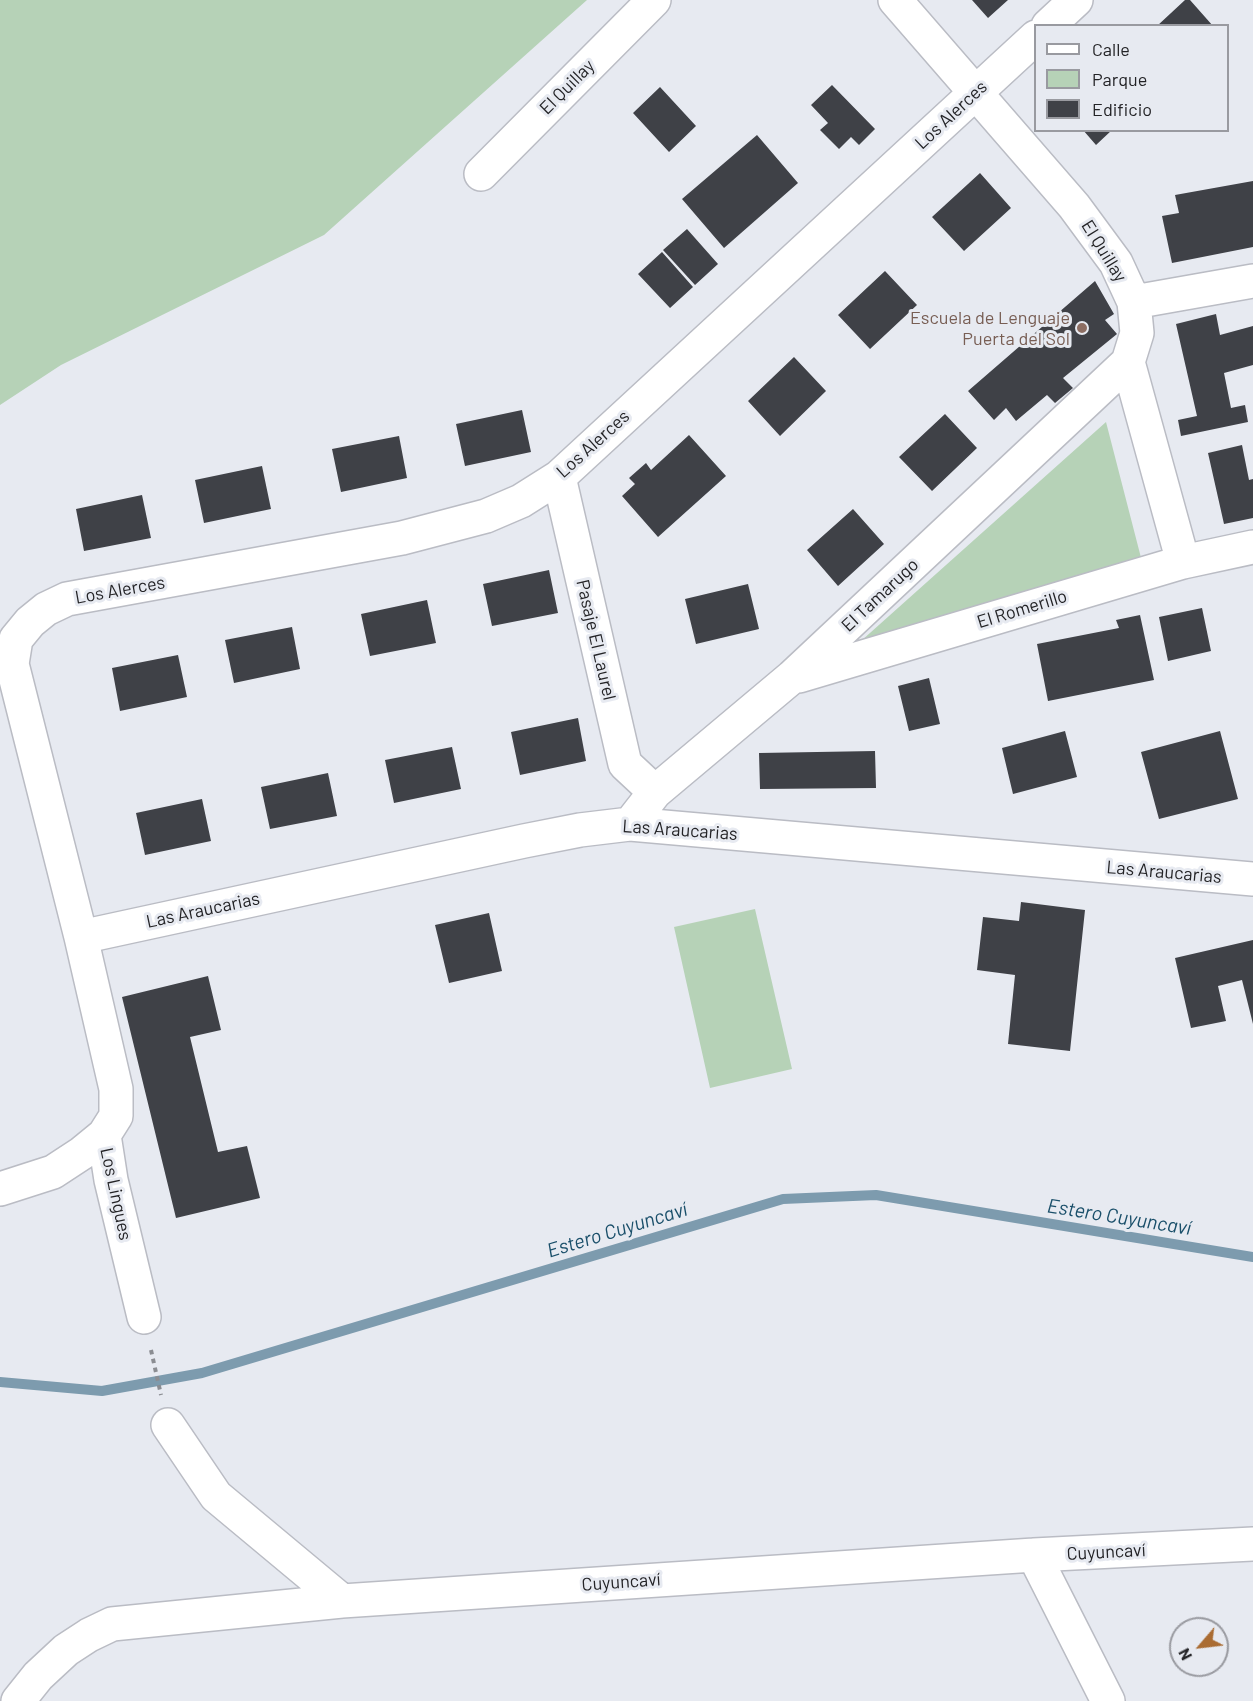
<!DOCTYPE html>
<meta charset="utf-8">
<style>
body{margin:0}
#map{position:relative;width:1253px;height:1701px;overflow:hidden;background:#e7eaf1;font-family:Barlow,sans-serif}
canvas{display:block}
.legend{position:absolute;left:1034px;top:24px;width:195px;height:108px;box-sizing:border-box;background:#e7eaf1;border:2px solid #999aa0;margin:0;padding:8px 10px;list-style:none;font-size:18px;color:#232326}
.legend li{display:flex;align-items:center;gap:12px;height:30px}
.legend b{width:30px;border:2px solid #999aa0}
.north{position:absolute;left:1169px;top:1617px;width:60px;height:60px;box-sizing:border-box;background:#e7eaf1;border:2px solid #999aa0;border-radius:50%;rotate:242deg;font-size:16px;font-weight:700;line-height:24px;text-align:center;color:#232326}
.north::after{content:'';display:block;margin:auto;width:21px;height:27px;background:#aa6c32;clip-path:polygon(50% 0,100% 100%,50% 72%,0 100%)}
</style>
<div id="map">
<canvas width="1253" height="1701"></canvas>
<ul class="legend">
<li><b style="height:8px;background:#fff"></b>Calle</li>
<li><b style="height:16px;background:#b6d2b7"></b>Parque</li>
<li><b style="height:16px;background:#3f4147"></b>Edificio</li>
</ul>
<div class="north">N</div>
</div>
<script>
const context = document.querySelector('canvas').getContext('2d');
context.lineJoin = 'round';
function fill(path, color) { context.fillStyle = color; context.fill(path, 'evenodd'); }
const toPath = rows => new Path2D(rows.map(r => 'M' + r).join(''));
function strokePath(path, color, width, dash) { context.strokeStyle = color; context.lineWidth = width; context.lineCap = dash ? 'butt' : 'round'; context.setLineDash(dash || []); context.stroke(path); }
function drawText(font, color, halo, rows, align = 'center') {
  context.font = font + ' Barlow,sans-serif'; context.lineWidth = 6; context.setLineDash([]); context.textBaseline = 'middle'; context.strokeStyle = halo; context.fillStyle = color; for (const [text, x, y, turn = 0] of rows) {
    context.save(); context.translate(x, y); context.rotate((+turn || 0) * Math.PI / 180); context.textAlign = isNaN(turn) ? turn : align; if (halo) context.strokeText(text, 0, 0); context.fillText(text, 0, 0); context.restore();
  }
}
fill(toPath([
 [0,0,587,0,324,235,61,365,0,405],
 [1106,422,1147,581,861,641],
 [755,909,792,1069,710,1088,674,927]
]), '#b6d2b7');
strokePath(toPath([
 [0,1382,102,1391,202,1373,783,1199,876,1195,1253,1257]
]), '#7d9bae', 10);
fill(toPath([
 [972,0,1008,0,988,18],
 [1185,0,1190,0,1213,26,1157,26],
 [832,85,875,129,859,145,851,137,839,149,820,130,828,123,811,105],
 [660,87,696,126,669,152,633,113],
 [1083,130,1112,130,1096,145],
 [757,135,798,183,724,248,682,199],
 [980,173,1011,208,964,251,932,217],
 [1253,181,1253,247,1172,263,1162,216,1179,213,1175,195],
 [687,229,718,264,695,285,663,250],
 [662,252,693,287,670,308,638,274],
 [885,271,917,305,870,349,838,315],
 [1095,281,1114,314,1105,320,1117,334,1063,378,1073,388,1055,403,1047,395,1016,421,1006,408,994,420,968,391],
 [1216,314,1220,335,1253,326,1253,365,1224,373,1231,408,1245,405,1248,422,1181,436,1178,420,1197,416,1176,324],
 [794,357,826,391,780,436,748,401],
 [522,410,531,452,465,466,456,424],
 [945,414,977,448,932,491,899,457],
 [689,435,726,476,658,537,622,496,635,484,629,478,646,463,651,470],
 [399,436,407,478,341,492,332,449],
 [1242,445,1249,480,1253,479,1253,518,1224,524,1208,453],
 [262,466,271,509,204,523,195,480],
 [142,495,151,538,84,551,76,509],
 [853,509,884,544,838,586,807,550],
 [549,570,558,613,492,626,483,584],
 [748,584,759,629,696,644,685,599],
 [427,600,436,643,370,656,361,614],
 [1202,608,1211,651,1168,661,1159,617],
 [1140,615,1154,680,1048,701,1037,644,1119,628,1116,620],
 [292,627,300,669,234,683,225,640],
 [178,655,187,697,120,711,112,668],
 [929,678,940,724,909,731,898,686],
 [578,718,586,761,520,775,511,732],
 [1065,731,1077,777,1013,794,1002,748],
 [1220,731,1238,799,1159,819,1141,752],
 [452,747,461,789,394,803,385,760],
 [875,751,876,788,760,789,759,753],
 [328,773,337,816,270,829,261,787],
 [202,799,211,841,145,855,136,813],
 [1021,902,1085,910,1070,1051,1008,1044,1015,975,977,970,983,917,1019,921],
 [489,913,502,971,449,983,435,925],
 [1253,940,1253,1024,1242,980,1218,986,1226,1021,1191,1028,1175,958],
 [208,976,221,1030,190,1037,218,1152,247,1146,260,1198,176,1218,122,997]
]), '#3f4147');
const minor = toPath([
 [895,0,1074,206,1116,263,1134,302,1137,333,1128,362,1183,562],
 [1048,26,1076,0],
 [481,174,654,0],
 [1134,302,1253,281],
 [559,477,625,764,655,792],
 [799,676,1183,562,1253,547],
 [630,824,655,792,792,677,1128,362],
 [81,937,524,841,580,830,630,824,1253,879],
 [0,1189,53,1172,82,1153,104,1135],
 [144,1317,111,1180,104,1135,116,1116,116,1089,81,937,12,664,16,639,30,622,46,609,67,599,402,538,486,516,521,501,559,477,1036,37],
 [168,1425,216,1496,342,1601],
 [1034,1555,1108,1701],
 [18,1701,38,1676,66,1650,89,1635,112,1624,342,1601,1034,1555,1253,1544]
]);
strokePath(minor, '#babcc4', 36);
strokePath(toPath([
 [151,1350,161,1395]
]), '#8b8d92', 4, [4.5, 4.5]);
strokePath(minor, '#fff', 33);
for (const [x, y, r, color] of [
 [1082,328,6,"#8d6e63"]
]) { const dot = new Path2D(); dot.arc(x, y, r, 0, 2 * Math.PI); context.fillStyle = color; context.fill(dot); strokePath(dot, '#e7eaf1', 2); }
drawText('18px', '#232326', '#e7eaf1', [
 ["El Quillay",567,87,-45],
 ["Los Alerces",951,115,-43],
 ["El Quillay",1104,251,58],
 ["Los Alerces",593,444,-42],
 ["Los Alerces",120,590,-10],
 ["El Tamarugo",880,595,-43],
 ["El Romerillo",1022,609,-17],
 ["Pasaje El Laurel",596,640,77],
 ["Las Araucarias",680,830,4],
 ["Las Araucarias",1164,872,5],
 ["Las Araucarias",203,910,-12],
 ["Los Lingues",116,1194,78],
 ["Cuyuncaví",1106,1552,-3],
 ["Cuyuncaví",621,1582,-4]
]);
drawText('18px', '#785e54', '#e7eaf1', [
 ["Escuela de Lenguaje",1070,318],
 ["Puerta del Sol",1070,339]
], 'right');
drawText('italic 20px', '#1a4f6a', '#e7eaf1', [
 ["Estero Cuyuncaví",1119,1217,9],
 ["Estero Cuyuncaví",617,1230,-17]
]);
</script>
